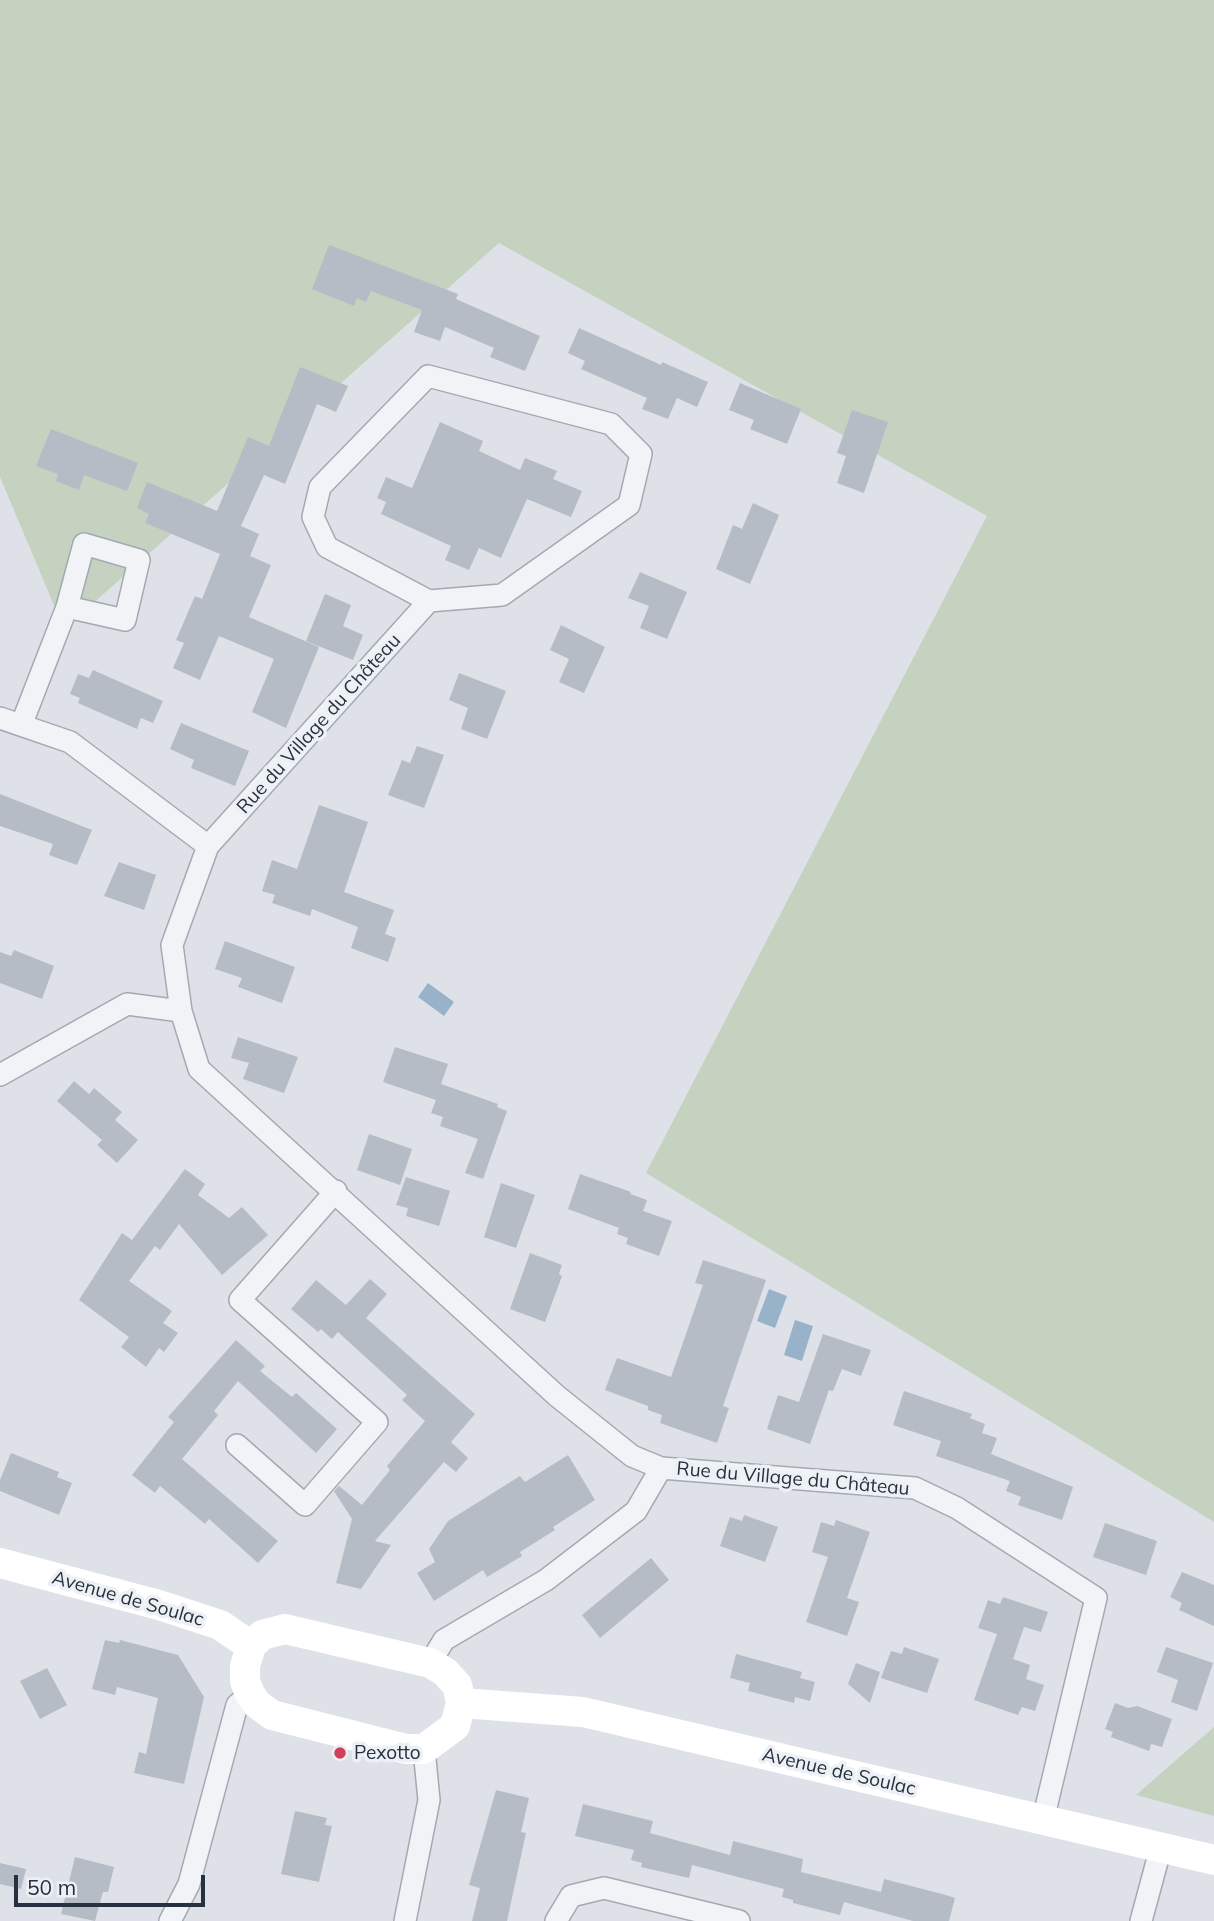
<!DOCTYPE html>
<meta charset="utf-8">
<style>
body{margin:0}
#map{position:relative;width:1214px;height:1921px;overflow:hidden;background:#dee2e8;font-family:Mulish,sans-serif}
canvas{display:block}
.scale{position:absolute;left:14px;top:1875px;width:191px;height:32px;box-sizing:border-box;border:4px solid #27313f;border-top:0;padding-left:9px;font-size:21px;line-height:24px;white-space:nowrap;color:#27313f;-webkit-text-stroke:5px #edf1f5;paint-order:stroke}
</style>
<div id="map">
<canvas width="1214" height="1921"></canvas>
<div class="scale">50 m</div>
</div>
<script>
const context = document.querySelector('canvas').getContext('2d');
context.lineJoin = 'round';
function fill(path, color) { context.fillStyle = color; context.fill(path, 'evenodd'); }
const toPath = rows => new Path2D(rows.map(r => 'M' + r).join(''));
function strokePath(path, color, width, dash) { context.strokeStyle = color; context.lineWidth = width; context.lineCap = dash ? 'butt' : 'round'; context.setLineDash(dash || []); context.stroke(path); }
function drawText(font, color, halo, rows, align = 'center') {
  context.font = font + ' Mulish,sans-serif'; context.lineWidth = 7; context.setLineDash([]); context.textBaseline = 'middle'; context.strokeStyle = halo; context.fillStyle = color; for (const [text, x, y, turn = 0] of rows) {
    context.save(); context.translate(x, y); context.rotate((+turn || 0) * Math.PI / 180); context.textAlign = isNaN(turn) ? turn : align; if (halo) context.strokeText(text, 0, 0); context.fillText(text, 0, 0); context.restore();
  }
}
fill(toPath([
 [0,0,1214,0,1214,1522,646,1173,987,516,499,243,64,629,0,477],
 [1214,1727,1214,1816,1136,1795]
]), '#c5d2bf');
fill(toPath([
 [428,983,454,1002,444,1016,418,997],
 [769,1289,787,1296,775,1328,757,1321],
 [795,1320,813,1326,802,1361,784,1355]
]), '#98b2c9');
fill(toPath([
 [329,245,458,294,456,299,540,336,525,371,490,357,494,348,445,327,440,341,414,332,422,310,371,291,366,302,357,298,354,306,312,289],
 [579,328,661,365,662,362,708,382,697,407,677,398,668,419,642,409,647,398,581,369,585,361,568,353],
 [300,367,348,386,336,412,317,404,285,484,264,475,241,526,259,534,250,556,271,565,249,617,319,647,286,728,252,712,274,659,219,636,200,680,173,668,184,643,176,640,195,596,202,599,220,554,145,523,149,514,137,508,147,482,217,511,248,437,269,446],
 [740,383,801,409,787,444,750,429,754,420,729,410],
 [852,410,888,422,864,493,837,483,846,456,837,453],
 [440,422,483,441,479,451,520,470,525,458,557,471,553,479,582,491,571,517,527,499,501,558,479,548,469,570,445,560,451,546,381,514,386,502,377,498,386,477,412,488],
 [51,429,138,463,127,491,84,475,79,490,56,481,58,474,36,466],
 [753,503,779,515,750,584,716,569,733,525,742,529],
 [640,572,687,592,667,639,640,628,649,606,628,598],
 [325,594,351,605,343,626,363,635,353,660,306,641],
 [561,625,605,647,584,693,559,682,569,659,550,650],
 [93,670,163,701,153,723,141,718,137,729,78,703,80,698,70,694,78,674,89,678],
 [459,673,506,691,487,739,461,729,468,708,449,700],
 [181,723,249,751,235,786,191,768,194,760,170,749],
 [417,746,444,755,424,808,388,795,402,760,410,763],
 [0,794,92,830,77,865,49,855,53,844,0,826],
 [319,805,368,822,344,892,394,910,385,934,396,938,388,962,351,948,358,927,312,909,310,916,272,903,275,895,262,891,272,860,297,869],
 [119,862,156,875,144,910,104,896],
 [225,941,295,967,282,1003,238,987,242,978,215,969],
 [14,950,54,966,42,999,0,983,0,952,11,956],
 [238,1037,298,1057,284,1093,243,1079,249,1063,231,1058],
 [395,1047,448,1064,441,1084,498,1104,497,1107,507,1111,483,1179,465,1173,478,1139,440,1126,443,1117,431,1113,436,1100,383,1082],
 [74,1081,89,1094,94,1088,122,1112,115,1120,138,1140,117,1163,97,1145,102,1140,57,1101],
 [369,1134,412,1149,400,1185,357,1170],
 [185,1169,205,1184,198,1195,229,1218,242,1207,268,1235,222,1275,179,1224,160,1250,155,1246,129,1281,172,1311,163,1323,178,1333,164,1352,159,1348,146,1367,121,1347,129,1337,79,1300,122,1233,132,1240],
 [580,1174,631,1192,630,1194,647,1200,643,1211,672,1221,659,1256,626,1244,628,1238,617,1234,619,1228,568,1209],
 [406,1177,450,1191,439,1226,406,1216,408,1208,396,1205],
 [501,1183,535,1195,516,1248,484,1237],
 [530,1253,562,1265,559,1274,562,1276,545,1322,510,1309],
 [703,1260,766,1280,723,1406,729,1408,717,1443,660,1423,662,1415,648,1410,648,1406,605,1390,617,1358,671,1377,703,1285,695,1283],
 [370,1279,387,1294,366,1318,475,1414,451,1442,468,1458,456,1472,444,1462,375,1541,391,1545,361,1589,336,1583,352,1519,334,1491,339,1486,362,1505,390,1470,387,1466,425,1421,402,1400,407,1395,338,1332,332,1339,321,1329,318,1332,291,1309,316,1280,346,1305],
 [823,1334,871,1350,861,1376,842,1369,833,1391,829,1390,810,1444,767,1429,778,1395,799,1402],
 [236,1340,265,1366,260,1371,292,1397,296,1393,337,1429,316,1453,238,1381,214,1411,218,1415,182,1459,278,1541,258,1563,209,1519,205,1524,160,1486,155,1493,132,1475,174,1422,168,1417],
 [904,1391,972,1414,970,1418,985,1424,982,1433,997,1438,991,1454,1073,1487,1062,1520,1018,1505,1021,1497,1006,1491,1010,1481,936,1456,941,1441,893,1425],
 [11,1453,59,1472,57,1477,72,1483,59,1515,0,1491,0,1480],
 [568,1455,595,1500,553,1527,555,1530,520,1552,522,1556,487,1577,483,1570,434,1601,417,1573,435,1562,429,1549,448,1521,520,1476,525,1482],
 [744,1515,778,1527,765,1562,720,1546,730,1517,742,1521],
 [836,1520,870,1532,847,1598,859,1602,847,1636,806,1622,828,1557,812,1552,821,1522,834,1526],
 [1105,1523,1157,1541,1146,1575,1093,1557],
 [651,1558,669,1580,600,1638,582,1615],
 [1182,1572,1214,1585,1214,1626,1179,1610,1182,1603,1170,1597],
 [1003,1597,1048,1612,1041,1632,1024,1627,1013,1659,1030,1665,1026,1679,1044,1685,1035,1711,1022,1707,1018,1715,974,1700,997,1634,978,1628,988,1600,1000,1604],
 [105,1640,119,1643,120,1640,178,1655,204,1697,184,1784,134,1773,139,1752,146,1754,158,1698,117,1687,115,1695,92,1689],
 [904,1647,939,1659,927,1693,881,1678,891,1651,902,1654],
 [1166,1647,1213,1663,1197,1711,1171,1702,1178,1680,1157,1672],
 [736,1654,802,1672,800,1678,815,1682,810,1701,795,1697,794,1703,748,1691,750,1683,730,1678],
 [856,1663,880,1672,870,1703,848,1684],
 [47,1668,67,1705,40,1719,20,1681],
 [1115,1703,1128,1708,1137,1706,1172,1719,1162,1747,1151,1744,1149,1751,1111,1737,1113,1732,1105,1729],
 [496,1790,529,1798,521,1832,526,1833,507,1921,472,1921,480,1888,469,1885],
 [583,1804,653,1821,650,1833,730,1855,733,1841,803,1859,801,1872,881,1892,884,1879,946,1895,955,1898,949,1921,913,1921,844,1902,840,1915,793,1903,793,1900,782,1897,784,1889,692,1865,689,1878,641,1867,642,1863,631,1860,634,1850,575,1836],
 [295,1811,327,1818,325,1825,332,1826,319,1882,281,1874],
 [75,1857,114,1867,108,1892,103,1892,95,1921,61,1914],
 [0,1863,26,1869,21,1889,0,1884]
]), '#b5bcc5');
const street = toPath([
 [429,601,327,547,313,517,320,487,428,376,611,424,641,454,629,505,502,595,429,601,208,846,172,945,181,1011,199,1069,557,1396,632,1456,661,1468,915,1488,957,1508,1096,1598,1043,1820],
 [0,718,70,742,208,846],
 [22,723,67,607,84,544,139,560,125,620,67,607],
 [0,1075,127,1004,181,1011],
 [237,1445,305,1505,377,1422,240,1300,336,1191],
 [430,1663,444,1640,546,1580,636,1511,661,1468],
 [170,1921,189,1884,237,1705,250,1694],
 [405,1921,429,1800,424,1749],
 [556,1921,571,1896,604,1888,739,1921],
 [1141,1921,1161,1847]
]);
strokePath(street, '#a3a9b2', 24);
strokePath(street, '#f1f3f6', 21);
strokePath(toPath([
 [0,1563,159,1605,220,1625,251,1646],
 [285,1629,430,1663,445,1672,457,1685,461,1703,455,1726,424,1749,406,1749,272,1715,257,1704,250,1694,245,1681,245,1666,251,1646,262,1635,285,1629],
 [461,1703,583,1712,1214,1860]
]), '#fff', 30);
for (const [x, y, r, color] of [
 [340,1753,7,"#cf405b"]
]) { const dot = new Path2D(); dot.arc(x, y, r, 0, 2 * Math.PI); context.fillStyle = color; context.fill(dot); strokePath(dot, '#edf1f5', 2.5); }
drawText('19px', '#27313f', '#edf1f5', [
 ["Rue du Village du Château",319,724,-48],
 ["Rue du Village du Château",793,1479,5],
 ["Avenue de Soulac",128,1599,16],
 ["Avenue de Soulac",839,1772,13]
]);
drawText('19px', '#27313f', '#edf1f5', [
 ["Pexotto",354,1753]
], 'left');
</script>
